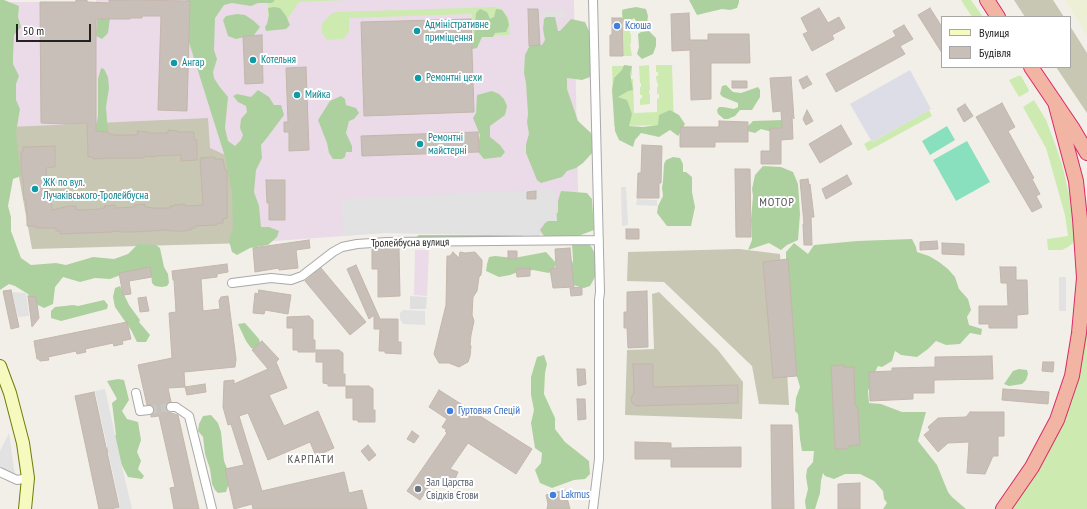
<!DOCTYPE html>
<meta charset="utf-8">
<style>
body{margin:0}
#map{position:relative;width:1087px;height:509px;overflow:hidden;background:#f2efe9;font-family:"PT Sans Narrow",sans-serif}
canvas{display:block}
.legend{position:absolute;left:941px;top:16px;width:130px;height:52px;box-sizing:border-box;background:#fff;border:1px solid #a7a7a7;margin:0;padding:5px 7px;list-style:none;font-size:12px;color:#222}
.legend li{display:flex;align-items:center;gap:8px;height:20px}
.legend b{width:20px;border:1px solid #a7a7a7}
.scale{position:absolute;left:16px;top:24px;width:75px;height:18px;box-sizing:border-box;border:2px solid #222;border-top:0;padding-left:5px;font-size:12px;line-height:14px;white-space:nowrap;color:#222;-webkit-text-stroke:3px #fff;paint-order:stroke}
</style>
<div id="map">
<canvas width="1087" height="509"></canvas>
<ul class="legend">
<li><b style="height:5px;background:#f7fabf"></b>Вулиця</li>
<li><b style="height:11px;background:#c7bfb8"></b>Будівля</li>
</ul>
<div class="scale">50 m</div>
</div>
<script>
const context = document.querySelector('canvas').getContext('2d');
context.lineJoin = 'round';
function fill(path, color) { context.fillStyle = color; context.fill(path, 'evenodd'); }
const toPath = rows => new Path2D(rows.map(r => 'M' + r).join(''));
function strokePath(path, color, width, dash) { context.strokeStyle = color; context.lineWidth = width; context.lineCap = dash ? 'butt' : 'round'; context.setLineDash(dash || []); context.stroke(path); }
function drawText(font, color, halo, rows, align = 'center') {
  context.font = font + ' "PT Sans Narrow",sans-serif'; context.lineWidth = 4; context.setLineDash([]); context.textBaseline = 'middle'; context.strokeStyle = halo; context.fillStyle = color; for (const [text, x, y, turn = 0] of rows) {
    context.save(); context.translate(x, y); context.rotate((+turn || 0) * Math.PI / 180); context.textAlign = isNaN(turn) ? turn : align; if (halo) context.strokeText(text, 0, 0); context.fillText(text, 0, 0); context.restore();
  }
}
fill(toPath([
 [410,296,427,297,426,309,410,309]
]), '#e0dfdf');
fill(toPath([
 [76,0,87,0,88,2,96,3,96,0,574,0,579,235,384,233,248,243,10,127,10,2,76,2],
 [415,250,429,250,427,296,414,295]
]), '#ebdbe8');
fill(toPath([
 [1014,0,1053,0,1064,17,1025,17],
 [1070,26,1087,53,1087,113,1056,67,1070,67],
 [208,118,210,148,245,164,248,243,32,249,10,127],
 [739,249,780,254,789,405,759,404,752,366,664,282,627,281,628,252],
 [659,292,718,350,743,382,742,419,625,415,627,350,654,349,652,294]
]), '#c7c7b4');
fill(toPath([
 [1065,0,1087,0,1087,35]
]), '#eef0d5');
fill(toPath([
 [268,0,348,0,299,2,285,23,268,23],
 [961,0,971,0,983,17,972,17],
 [495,7,502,9,509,20,510,35,473,36,472,14,349,18,349,32,343,39,327,40,322,33,322,24,325,20,331,14,336,12],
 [622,9,631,9,631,30,630,30,630,34,631,34,631,43,630,44,632,56,623,56],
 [649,65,650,90,649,91,649,94,650,94,650,104,640,105,640,99,642,98,642,95,640,95,640,87,641,87,641,83,640,83,639,66],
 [656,65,672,65,674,125,614,126,612,66,632,66,632,75,631,76,631,79,633,79,634,113,657,112,657,99,659,98,659,94,657,94,657,87,658,87,658,83,657,83,656,76,658,76,658,72,656,72],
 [1018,76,1021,76,1029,90,1028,92,1019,97,1009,80],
 [1034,100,1046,120,1057,149,1063,168,1072,208,1075,237,1073,243,1068,247,1062,250,1048,250,1047,239,1068,236,1065,215,1046,148,1023,107],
 [929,110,932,116,868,151,864,144,871,140,872,142],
 [1087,317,1087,509,1010,509,1044,454]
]), '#cdebb0');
fill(toPath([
 [0,0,4,0,19,6,18,17,21,27,14,35,13,56,13,64,19,76,16,84,16,100,20,109,16,133,21,176,13,179,8,206,11,217,11,231,21,258,31,265,56,263,66,265,93,257,114,259,128,254,138,244,156,245,160,248,164,267,168,274,169,283,167,286,162,287,155,286,152,283,151,273,141,271,123,274,110,279,95,278,80,282,63,277,55,287,53,304,44,308,34,303,28,294,15,286,9,284,0,290],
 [186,0,275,0,272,3,258,3,251,6,232,3,224,5,215,18,214,50,217,59,213,72,214,78,219,86,228,97,225,128,228,141,235,146,241,140,243,135,240,128,241,119,247,112,246,106,238,102,233,96,237,94,251,97,258,90,269,97,274,105,281,105,284,115,266,139,261,145,262,158,256,170,254,192,259,206,261,227,269,227,279,231,277,237,268,245,250,248,237,255,232,252,229,241,233,228,232,193,226,160,188,39,190,15,189,5],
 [689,0,739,0,739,2,737,8,730,10,722,9,697,15],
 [274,7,280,8,286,16,290,25,286,29,266,31,265,27,267,24,269,15,268,8],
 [636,7,646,9,648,16,647,24,644,28,641,29,634,18,628,23,623,22,622,11,625,9],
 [480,9,487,12,490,19,494,17,496,9,502,10,507,17,509,25,506,32,495,33,493,37,482,37,477,48,472,49,472,43,474,37,476,13],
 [237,14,245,15,254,21,260,27,254,35,236,39,228,36,223,20,226,16],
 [549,14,555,17,558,31,560,31,571,19,585,22,589,31,591,39,590,53,593,71,590,77,582,80,567,78,567,89,578,121,591,133,594,142,593,152,583,163,576,168,567,171,562,177,541,183,537,180,526,153,526,144,529,134,527,122,528,114,526,83,524,73,525,55,530,45,542,45,545,40,543,29,544,19],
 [97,18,110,18,108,33,102,39,96,36],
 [649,31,656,38,656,46,653,54,642,59,637,54,639,47,638,34,641,32],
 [624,65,632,66,630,74,633,90,628,91,618,97,627,100,632,114,629,126,643,127,658,125,659,115,670,110,679,115,685,124,678,136,670,130,659,137,641,133,635,140,633,147,619,140,615,131,612,90,614,78,622,70],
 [101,68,104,69,108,77,109,88,106,107,108,133,96,136,96,126,98,116,98,79],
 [726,85,733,92,741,93,758,87,760,90,760,97,752,110,740,110,735,116,728,119,724,119,718,114,717,110,719,107,723,107,734,109,738,107,738,103,723,97,720,94,722,86],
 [492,91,499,94,504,99,507,106,505,115,490,126,490,137,500,145,505,152,501,157,484,159,479,153,478,145,480,135,473,118,476,113,477,95],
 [341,96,345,99,346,105,356,108,359,113,354,119,349,121,346,133,352,146,352,152,346,152,345,157,342,159,333,159,329,153,327,143,318,120,330,101],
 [783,120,783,128,772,132,761,129,755,133,747,131,747,127,753,121],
 [673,157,680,158,683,164,683,172,686,172,692,177,692,192,695,207,691,226,667,226,657,213,658,206,663,196,662,188,663,181,664,164,666,160],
 [763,166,781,167,793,172,798,184,800,214,798,240,787,245,781,250,769,243,748,250,752,240,751,220,753,196,752,189,755,175],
 [561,191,587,193,592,199,594,230,573,238,564,236,557,239,544,236,540,230,545,223,553,218,558,212,558,201],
 [516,233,524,236,525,241,415,238,419,235,490,235],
 [912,239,916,247,917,252,929,256,939,262,948,269,955,277,959,289,968,299,971,310,967,317,969,325,982,329,981,335,970,333,960,344,946,345,936,341,928,349,917,357,901,355,895,351,892,361,882,367,878,366,875,372,868,391,869,403,881,404,902,412,926,412,918,441,937,465,948,492,952,497,966,509,883,509,887,503,884,499,883,491,874,481,860,474,845,474,834,479,825,476,823,473,821,481,820,493,815,509,806,509,805,501,808,489,806,477,807,469,813,462,814,451,802,451,800,439,798,414,795,411,796,398,800,387,795,370,786,269,786,252,794,243,808,254,814,245,857,241],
 [578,242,585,242,591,246,595,254,595,277,590,286,584,288,573,285,571,268,573,260,572,245],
 [546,252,556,263,554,269,549,273,533,270,518,272,510,275,499,277,486,271,487,264,489,257,495,256,514,258],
 [120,286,129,305,140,320,139,322,150,335,146,342,137,342,131,330,115,307,113,297,115,288],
 [104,300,108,305,107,309,61,321,51,318,51,311,55,307,73,305,78,306],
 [245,323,259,339,262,348,259,350,251,348,246,341,238,324],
 [544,355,547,364,545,373,544,394,555,418,555,429,565,442,589,461,590,474,585,479,574,480,552,488,540,483,535,470,541,463,542,453,535,448,531,423,534,410,531,395,531,377,537,357],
 [1019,369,1027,370,1028,374,1026,380,1022,384,1009,386,1004,384,1013,371],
 [118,379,124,380,129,400,122,411,127,419,138,422,141,440,137,452,141,461,138,469,144,476,142,479,128,477,117,456,107,452,107,441,116,435,112,403,117,399,107,381],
 [211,415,218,423,221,432,224,461,231,478,226,492,218,493,215,490,212,484,210,469,205,454,203,437,198,431,199,424,203,416]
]), '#add19e');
fill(toPath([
 [947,126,955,140,930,155,922,141],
 [967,141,990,182,956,201,933,160]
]), '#88e0be');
fill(toPath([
 [565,10,566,17,542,17,542,11],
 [621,187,626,187,628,225,622,226],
 [555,189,557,221,539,221,539,236,384,233,343,236,342,199],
 [637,199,657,200,657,206,636,205],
 [1059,277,1066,277,1066,311,1059,311],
 [12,292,26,293,29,316,18,317],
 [403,310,425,311,425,325,403,324,400,319,400,313],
 [105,389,124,475,132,509,110,509,120,506,95,391],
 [9,433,15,476,0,470,0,451]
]), '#e2e2e2');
fill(toPath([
 [910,70,931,109,872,142,850,104]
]), '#dddde8');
const building = toPath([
 [76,0,87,0,87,2,109,3,109,0,128,0,190,1,187,111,158,110,161,16,142,16,142,18,130,18,130,19,96,19,96,131,108,132,109,134,113,134,113,135,133,135,138,134,137,131,148,132,148,133,168,133,168,130,178,131,178,132,194,132,194,140,197,140,197,160,181,161,181,155,154,156,154,157,144,156,144,158,115,158,93,159,93,157,88,157,87,123,67,124,41,123,40,2,76,2,76,0],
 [819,8,828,23,839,17,845,28,832,35,834,39,812,51,803,34,808,32,801,18,819,8],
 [930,8,942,27,942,53,918,15,930,8],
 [528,9,538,9,540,45,529,46,528,9],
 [689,13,690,40,708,40,708,34,749,34,750,63,711,63,711,99,691,100,690,50,672,51,671,14,689,13],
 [612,18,622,18,623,56,610,56,610,35,612,35,612,18],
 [471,19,474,112,364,116,361,22,471,19],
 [904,25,913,39,900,46,905,54,836,92,826,74,896,36,893,31,904,25],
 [262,35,263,83,245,84,243,36,262,35],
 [306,67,309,150,289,151,289,132,284,132,284,122,288,122,286,68,306,67],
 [807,76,812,84,803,89,799,80,807,76],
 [791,77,794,119,792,116,793,139,781,140,781,164,761,164,761,151,770,151,770,128,782,128,781,111,773,112,770,78,791,77],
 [732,81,747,81,747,88,732,88,732,81],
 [1002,103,1015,127,1008,131,1034,178,1032,179,1040,194,1036,196,1042,207,1032,212,976,117,1002,103],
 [965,104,973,116,964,122,957,109,965,104],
 [807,110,813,121,806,125,803,119,807,110],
 [719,121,748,122,748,142,715,142,715,147,680,147,680,127,719,127,719,121],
 [841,125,852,144,820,163,809,144,841,125],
 [478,132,479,152,362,156,361,136,478,132],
 [642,145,662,146,661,183,659,183,659,198,637,198,638,173,641,173,642,145],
 [55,146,55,167,46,168,48,198,51,198,52,210,69,206,76,206,76,209,80,210,100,209,100,208,105,208,104,206,115,205,115,208,135,207,134,205,145,204,145,207,155,208,170,208,170,206,174,206,174,205,185,204,185,206,203,205,200,158,215,157,215,159,223,159,225,170,227,170,227,218,223,219,223,223,217,223,217,225,195,226,195,228,191,228,191,230,184,231,169,231,169,230,132,232,121,232,120,231,111,232,60,234,60,231,56,231,56,228,36,228,36,226,27,226,27,211,26,211,26,200,24,200,23,180,21,170,21,152,23,152,23,147,55,146],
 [735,169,750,169,751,237,736,237,735,169],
 [847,175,852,184,826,199,822,189,847,175],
 [808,179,809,185,810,184,814,217,811,217,812,245,804,245,803,224,804,224,800,180,808,179],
 [266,180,285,180,285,220,269,220,269,203,267,203,266,180],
 [536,191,536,199,527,199,527,192,536,191],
 [626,229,639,229,639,239,626,239,626,229],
 [309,240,310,248,296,250,298,268,279,270,279,268,255,272,253,248,309,240],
 [937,241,938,249,920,250,920,242,937,241],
 [942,243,964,244,964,255,942,254,942,243],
 [399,248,400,296,378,297,378,269,372,269,372,249,399,248],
 [570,248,574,287,553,288,550,269,556,268,555,249,570,248],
 [508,251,517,251,517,259,508,259,508,251],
 [453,252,459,258,460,252,465,253,475,252,482,260,482,266,481,275,479,277,477,291,473,297,472,315,474,321,471,335,470,345,471,346,470,356,468,362,459,367,449,363,439,363,434,354,446,305,447,256,450,256,453,252],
 [788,259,797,376,773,378,763,262,788,259],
 [227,264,228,272,217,274,217,277,201,279,203,311,220,309,219,301,221,297,228,296,236,359,235,367,184,372,185,387,168,388,171,402,166,404,166,407,168,412,178,415,199,509,174,509,170,488,175,487,159,416,151,417,151,415,154,413,154,409,152,405,147,405,138,365,172,358,169,313,176,312,174,280,173,280,172,271,227,264],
 [356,265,380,319,398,319,398,342,401,342,401,354,385,353,385,351,379,351,380,329,374,329,374,315,369,319,347,269,356,265],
 [150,267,152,277,129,281,131,294,123,295,119,273,150,267],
 [1000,267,1016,267,1016,280,1027,280,1028,314,1017,315,1017,328,989,328,989,324,979,324,979,306,1008,306,1007,283,1001,283,1000,267],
 [321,268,366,322,350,335,305,281,321,268],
 [530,268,530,276,517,277,516,269,530,268],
 [582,287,582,295,571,296,570,288,582,287],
 [11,290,19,327,11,329,3,291,11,290],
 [259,290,291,295,288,314,265,310,264,314,253,313,255,293,258,294,259,290],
 [647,291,648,347,628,348,627,328,624,328,624,312,627,312,627,292,647,291],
 [28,296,36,297,39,318,32,327,28,296],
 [146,297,149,311,140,312,138,298,146,297],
 [309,316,313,320,313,340,315,340,315,352,298,352,298,350,293,350,293,328,287,328,287,317,309,316],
 [127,322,131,339,122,341,123,344,114,346,113,343,85,349,86,352,77,354,76,351,48,357,49,360,40,361,39,359,37,359,34,341,127,322],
 [262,341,279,359,276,362,287,388,269,395,284,426,318,411,334,448,316,456,310,442,268,460,248,413,239,416,262,491,344,472,349,493,362,490,367,509,253,509,252,504,234,509,225,469,244,465,231,424,228,425,223,407,224,381,234,380,234,384,268,369,252,350,262,341],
 [316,350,339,350,343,353,343,374,345,374,345,386,328,386,328,384,323,383,323,362,316,362,316,350],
 [992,356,993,379,934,380,934,393,913,393,913,399,870,401,869,372,892,371,892,368,935,367,935,357,992,356],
 [1043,362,1054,362,1053,372,1042,371,1043,362],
 [633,364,653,364,653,387,738,385,738,403,636,406,632,403,631,398,634,393,633,364],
 [843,365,843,367,854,367,855,404,858,409,860,445,848,446,848,449,835,449,831,366,843,365],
 [577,369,585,369,586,384,578,386,577,369],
 [205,384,206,392,187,395,185,387,205,384],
 [346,386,369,386,373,389,373,410,375,410,375,422,358,422,358,420,353,420,353,398,346,398,346,386],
 [1003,389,1049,392,1048,404,1002,400,1003,389],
 [439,390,532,449,516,474,468,443,450,469,458,472,455,479,452,478,448,486,434,479,420,500,407,491,447,433,445,431,447,430,442,427,447,419,429,407,439,390],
 [94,392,119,507,110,509,99,509,75,396,94,392],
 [577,399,585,399,586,419,578,420,577,399],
 [970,412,1004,412,1004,436,998,436,998,456,993,456,985,474,967,473,969,442,948,443,938,452,924,435,930,430,928,427,938,418,966,417,970,412],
 [771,425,792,425,794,509,772,509,771,425],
 [412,431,419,436,414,443,407,439,412,431],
 [635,442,671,443,671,448,741,447,741,467,671,467,671,459,635,459,635,442],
 [368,445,376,455,369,461,361,451,368,445],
 [860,483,860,509,838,509,838,484,860,483],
 [565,490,570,509,547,509,548,504,546,495,565,490]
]);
fill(building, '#c7bfb8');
strokePath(building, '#c4b6ab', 1);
strokePath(toPath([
 [149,410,171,407]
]), '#c8c6c1', 8, [8, 4]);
const minor = toPath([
 [593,0,600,292,599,300,599,459,593,509],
 [232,283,271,278,291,280,302,276,333,252,342,247,357,244,387,242,599,240],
 [136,393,140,411,149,410],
 [171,407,176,407,189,416,212,509],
 [0,472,17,480,28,478]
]);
const secondary = toPath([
 [0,366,10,393,23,443,28,478,25,509]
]);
const trunk = toPath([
 [987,0,998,17],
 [1031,67,1073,129,1087,153],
 [1003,509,1032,467,1057,420,1072,376,1079,333,1084,278,1080,219,1076,181,1055,102]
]);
strokePath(minor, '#a9a9a9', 10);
strokePath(secondary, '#707d05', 14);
strokePath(trunk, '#dc2a67', 16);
strokePath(minor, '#fff', 8);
strokePath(secondary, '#f7fabf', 12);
strokePath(trunk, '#f2b4a3', 14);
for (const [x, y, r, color] of [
 [617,26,4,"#3f7fe0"],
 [417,31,4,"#0f9aa8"],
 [253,60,4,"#0f9aa8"],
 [174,63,4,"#0f9aa8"],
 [418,78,4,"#0f9aa8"],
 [297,95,4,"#0f9aa8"],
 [420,144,4,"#0f9aa8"],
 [35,189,4,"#0f9aa8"],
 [450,411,4,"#3f7fe0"],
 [418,489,4,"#6b7280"],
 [553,495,4,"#3f7fe0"]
]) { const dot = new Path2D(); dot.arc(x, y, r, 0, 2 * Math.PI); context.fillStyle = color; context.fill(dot); strokePath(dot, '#fff', 1.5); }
drawText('11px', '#0d838f', '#fff', [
 ["Адміністративне",425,25],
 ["приміщення",425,38],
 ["Котельня",261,60],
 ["Ангар",182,63],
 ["Ремонтні цехи",426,78],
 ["Мийка",305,95],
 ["Ремонтні",428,138],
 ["майстерні",428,151],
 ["ЖК по вул.",43,183],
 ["Лучаківського-Тролейбусна",43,196]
], 'left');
drawText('11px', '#366cbe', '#fff', [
 ["Ксюша",625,26],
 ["Гуртовня Спецій",458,411],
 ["Lakmus",561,495]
], 'left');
drawText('11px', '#222', '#fff', [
 ["Тролейбусна вулиця",410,243,-1]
]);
drawText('11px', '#5b616d', '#fff', [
 ["Зал Царства",426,483],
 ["Свідків Єгови",426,496]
], 'left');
context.letterSpacing = '1px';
drawText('12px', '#555', '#fff', [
 ["МОТОР",777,203],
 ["КАРПАТИ",311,460]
]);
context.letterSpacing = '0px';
</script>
